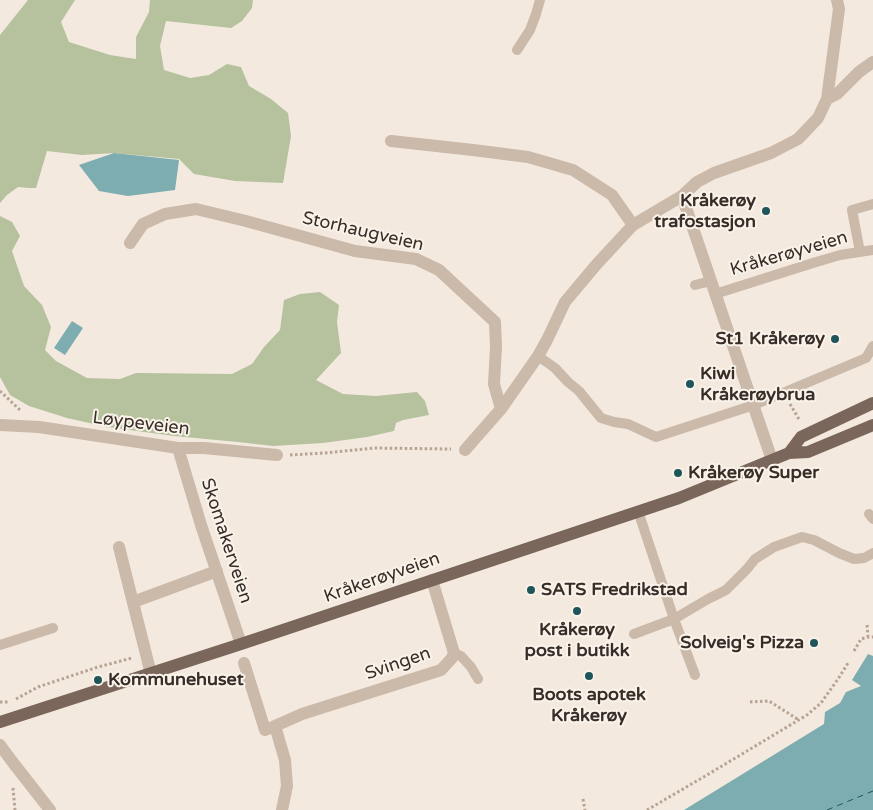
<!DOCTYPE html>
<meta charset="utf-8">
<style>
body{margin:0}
canvas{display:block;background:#f3e9de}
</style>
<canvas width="873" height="810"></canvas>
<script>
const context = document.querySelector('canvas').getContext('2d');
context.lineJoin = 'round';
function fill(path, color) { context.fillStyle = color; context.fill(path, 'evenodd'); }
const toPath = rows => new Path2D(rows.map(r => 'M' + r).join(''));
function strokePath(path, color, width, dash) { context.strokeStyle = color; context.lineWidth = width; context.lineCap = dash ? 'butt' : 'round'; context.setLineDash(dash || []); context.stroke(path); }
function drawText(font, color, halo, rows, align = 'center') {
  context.font = font + ' "Varela Round",sans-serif'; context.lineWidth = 4; context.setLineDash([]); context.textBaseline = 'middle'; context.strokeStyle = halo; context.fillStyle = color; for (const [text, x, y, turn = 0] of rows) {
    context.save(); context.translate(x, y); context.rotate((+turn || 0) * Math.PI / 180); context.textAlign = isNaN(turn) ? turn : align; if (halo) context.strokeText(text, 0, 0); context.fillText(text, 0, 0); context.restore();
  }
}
fill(toPath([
 [28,0,75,0,61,22,69,42,110,55,136,59,136,37,149,12,150,0,253,0,252,8,242,21,231,28,166,21,160,46,164,70,190,78,209,75,227,64,241,67,249,86,271,99,288,113,291,136,283,183,235,181,194,174,179,159,114,153,82,155,47,151,36,188,29,188,18,187,7,195,0,203,0,35],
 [0,216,12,222,20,236,12,251,24,286,42,305,51,327,45,350,56,361,87,378,120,379,136,373,232,374,252,364,264,347,280,330,284,300,300,294,320,292,339,305,337,322,341,353,316,380,343,394,376,396,417,392,425,401,429,415,403,420,396,423,394,431,367,437,323,443,273,446,238,442,174,436,107,427,67,418,29,406,10,395,0,377]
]), '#b5c29d');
fill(toPath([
 [114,153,179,160,175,190,128,196,99,191,79,165],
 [72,321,83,328,65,355,54,348],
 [868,654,873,656,873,810,684,810,824,724,825,712,840,703,846,692,861,686,852,680]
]), '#7dadb0');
strokePath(toPath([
 [827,810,873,791]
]), '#1e555a', 1, [6, 5]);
strokePath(toPath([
 [0,391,20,410],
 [790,404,800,421],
 [290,455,324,453,374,448,451,449],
 [867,625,868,636],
 [854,651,861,639,868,637,873,637],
 [16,699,38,687,98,667,132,658],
 [0,702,8,702],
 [750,702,769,701,799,720],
 [13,788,15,810],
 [583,799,585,810],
 [647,810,707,775,807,715,821,703,838,679,848,663]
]), '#b7a394', 3, [2.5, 2.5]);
strokePath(toPath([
 [517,50,530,30,536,14,540,0],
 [860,252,852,210,873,204],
 [695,285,711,281],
 [715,294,813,263,840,255,873,250],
 [538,356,555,368,568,382,579,391,601,418,614,422,628,424,656,437,754,405,785,392,866,358,873,346],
 [638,511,674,619,695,675],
 [869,514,873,519],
 [634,634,674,619,708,599,726,590,747,569,755,559,774,547,802,537,814,540,839,553,854,559,864,558,873,553],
 [0,645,53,628],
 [454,653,461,656,471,667,478,679]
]), '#cbb9a9', 10);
strokePath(toPath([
 [827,99,839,9,837,0],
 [391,141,473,150,528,157,573,170,612,195,633,225],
 [682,196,772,460],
 [130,243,143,224,165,214,196,209,246,221,355,251,416,259,439,270,495,322,496,347,494,384,501,409],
 [0,425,39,427,178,448,204,448,277,455],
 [178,448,201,525,241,644],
 [465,450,501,409,538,356,547,340,565,302,596,265,633,225,682,196,697,182,714,173,771,153,798,139,818,118,827,99,837,94,859,72,873,62],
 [119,547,151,674],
 [133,602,217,571],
 [244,663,265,730,275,726,285,760,287,786,282,810],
 [275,726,302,714,441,670,452,658,454,653,432,580],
 [0,745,11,760,50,810]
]), '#cbb9a9', 12);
strokePath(toPath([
 [789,453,801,437,873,403],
 [0,722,241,644,679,498,789,453,808,452,873,425]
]), '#7a665a', 12);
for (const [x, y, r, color] of [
 [766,211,5,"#1e555a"],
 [835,339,5,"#1e555a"],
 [690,384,5,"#1e555a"],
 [678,473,5,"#1e555a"],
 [531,590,5,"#1e555a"],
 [577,611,5,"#1e555a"],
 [814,643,5,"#1e555a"],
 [589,676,5,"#1e555a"],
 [98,680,5,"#1e555a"]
]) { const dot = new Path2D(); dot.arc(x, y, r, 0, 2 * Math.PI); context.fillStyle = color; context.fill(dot); strokePath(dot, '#faf3ea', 2); }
drawText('bold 18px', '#382e29', '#faf3ea', [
 ["Kråkerøy",756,201,"right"],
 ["trafostasjon",756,222,"right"],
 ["St1 Kråkerøy",825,339,"right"],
 ["Kiwi",700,374],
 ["Kråkerøybrua",700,395],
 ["Kråkerøy Super",688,473],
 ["SATS Fredrikstad",541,590],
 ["Kråkerøy",577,630,"center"],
 ["post i butikk",577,651,"center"],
 ["Solveig's Pizza",804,643,"right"],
 ["Kommunehuset",108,680],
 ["Boots apotek",589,695,"center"],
 ["Kråkerøy",589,716,"center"]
], 'left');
drawText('18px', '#382e29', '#faf3ea', [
 ["Storhaugveien",363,232,13],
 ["Kråkerøyveien",789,254,-16],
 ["Løypeveien",141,424,7],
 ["Skomakerveien",226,541,72],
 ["Kråkerøyveien",382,578,-19],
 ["Svingen",398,664,-19]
]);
</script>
